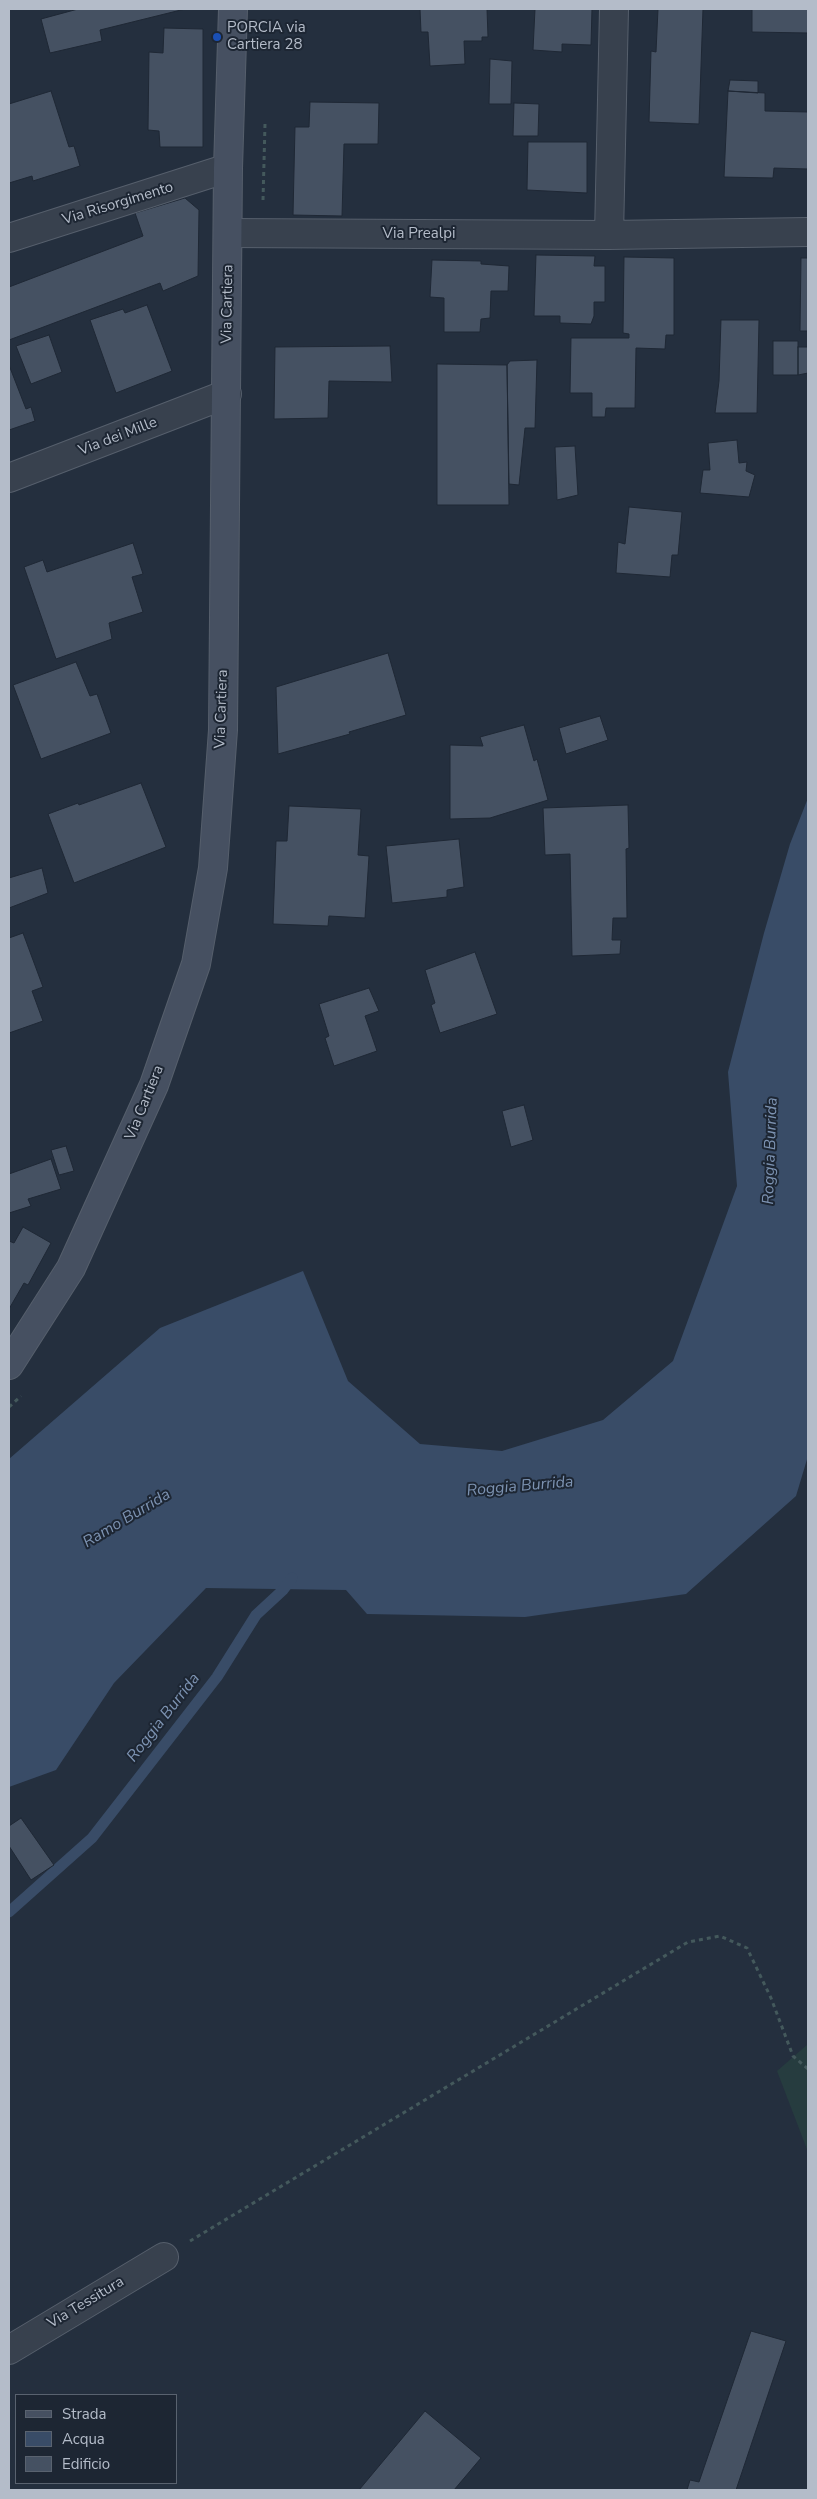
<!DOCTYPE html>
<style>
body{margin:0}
#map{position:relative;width:817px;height:2499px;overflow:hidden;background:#242f3e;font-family:"Nunito Sans",sans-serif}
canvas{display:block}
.frame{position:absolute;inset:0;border:10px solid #b4bcc9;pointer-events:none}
.legend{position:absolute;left:15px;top:2394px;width:162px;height:90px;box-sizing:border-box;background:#1d2633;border:1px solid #59626f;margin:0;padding:6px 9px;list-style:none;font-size:15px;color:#b4bcc9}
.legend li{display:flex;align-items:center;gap:10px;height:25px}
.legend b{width:25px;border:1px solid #59626f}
</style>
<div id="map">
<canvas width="817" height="2499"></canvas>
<div class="frame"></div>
<ul class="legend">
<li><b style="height:6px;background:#465061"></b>Strada</li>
<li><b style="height:14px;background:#394c67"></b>Acqua</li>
<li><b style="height:14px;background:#455162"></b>Edificio</li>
</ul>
</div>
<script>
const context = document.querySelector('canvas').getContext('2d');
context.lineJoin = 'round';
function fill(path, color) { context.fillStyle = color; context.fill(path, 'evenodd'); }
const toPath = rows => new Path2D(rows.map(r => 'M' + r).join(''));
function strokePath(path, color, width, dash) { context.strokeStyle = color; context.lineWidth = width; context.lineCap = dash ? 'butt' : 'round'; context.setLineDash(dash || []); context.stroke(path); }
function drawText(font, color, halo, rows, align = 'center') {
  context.font = font + ' "Nunito Sans",sans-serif'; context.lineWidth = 4; context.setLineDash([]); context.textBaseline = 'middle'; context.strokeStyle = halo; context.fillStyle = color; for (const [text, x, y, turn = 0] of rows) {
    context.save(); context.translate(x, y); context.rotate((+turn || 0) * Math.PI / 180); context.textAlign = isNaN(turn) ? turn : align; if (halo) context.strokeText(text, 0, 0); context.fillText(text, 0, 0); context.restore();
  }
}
fill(toPath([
 [808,2044,808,2152,777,2071]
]), '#263c3f');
fill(toPath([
 [808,798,808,1456,796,1496,686,1594,525,1617,367,1614,346,1590,206,1588,114,1683,56,1770,9,1787,9,1459,160,1328,303,1271,348,1381,420,1444,502,1451,603,1420,673,1361,737,1186,728,1072,764,933,790,844]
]), '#394c67');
strokePath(toPath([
 [9,1912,92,1838,217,1677,256,1615,283,1590,292,1578]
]), '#394c67', 11);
const building = toPath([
 [78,9,185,9,100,30,102,41,50,53,41,19,78,9],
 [420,9,487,9,488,37,482,37,482,41,464,41,465,64,430,66,428,32,421,32,420,9],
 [535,9,592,9,591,45,562,44,562,52,533,50,535,9],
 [658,9,703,9,699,124,649,122,651,51,656,52,658,9],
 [752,9,808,9,808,33,752,32,752,9],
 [164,28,203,29,203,147,160,147,159,131,148,130,149,52,163,53,164,28],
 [490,59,512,61,511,104,489,104,490,59],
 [730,80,758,81,758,93,728,91,730,80],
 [51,91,69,147,74,146,80,166,33,181,32,176,9,183,9,104,51,91],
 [728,91,765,93,765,111,808,112,808,169,774,168,773,178,724,177,728,91],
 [310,102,379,103,378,144,344,144,342,216,293,215,295,127,309,127,310,102],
 [514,103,539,104,538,136,513,136,514,103],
 [528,142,587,142,587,193,527,190,528,142],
 [185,198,199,210,198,276,163,291,160,283,9,340,9,287,143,236,135,213,185,198],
 [536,255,595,256,594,266,605,266,605,302,594,302,594,316,591,324,560,323,560,316,534,316,536,255],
 [624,257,674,258,674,335,666,335,665,349,636,348,635,408,606,408,605,417,592,417,592,393,570,393,571,338,629,338,629,334,623,333,624,257],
 [801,258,808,258,808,331,800,331,801,258],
 [432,260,481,261,481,264,509,266,508,291,491,291,490,318,481,319,480,332,444,332,444,298,430,297,432,260],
 [147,305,172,371,116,393,90,320,123,309,125,313,147,305],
 [721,320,759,320,757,413,715,413,719,381,721,320],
 [49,335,62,372,31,384,16,346,49,335],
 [773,341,798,341,798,375,773,375,773,341],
 [390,346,392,382,329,381,328,418,274,419,275,347,390,346],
 [798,347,808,347,808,373,798,375,798,347],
 [537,360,535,428,525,428,519,485,509,484,507,365,510,361,537,360],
 [437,364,507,365,509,505,437,505,437,364],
 [9,365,26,409,31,407,35,421,9,430,9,365],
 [737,440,739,463,747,462,746,471,755,475,749,497,700,493,703,470,710,470,708,443,737,440],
 [575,446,578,495,557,500,555,447,575,446],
 [629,507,682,512,678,555,672,555,670,577,616,573,618,542,625,544,629,507],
 [133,543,143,574,132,577,143,612,109,623,112,639,56,659,24,567,43,560,47,572,133,543],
 [388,653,406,715,349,732,350,734,278,754,276,687,388,653],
 [76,662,90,696,97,694,111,733,41,759,13,685,76,662],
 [600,716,608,740,566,754,559,728,600,716],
 [524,725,534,761,537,759,548,800,490,818,450,819,450,745,483,746,480,737,524,725],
 [141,783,166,847,74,883,48,814,78,803,79,805,141,783],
 [628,805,629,848,626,849,627,918,613,918,612,940,621,940,620,954,572,956,570,854,545,855,543,808,628,805],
 [289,806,361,809,358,855,369,856,365,918,329,916,328,926,273,924,276,841,287,841,289,806],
 [459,839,464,887,447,890,447,897,392,903,386,846,459,839],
 [42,868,48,893,9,908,9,878,42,868],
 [23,933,43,987,32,991,43,1021,9,1033,9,938,23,933],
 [475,952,497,1014,440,1033,431,1005,435,1003,425,970,475,952],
 [369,988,379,1011,365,1016,377,1051,334,1066,325,1038,329,1036,319,1004,369,988],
 [524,1105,533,1140,511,1147,502,1111,524,1105],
 [66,1146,74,1171,59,1175,51,1150,66,1146],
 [51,1159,61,1189,28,1199,31,1206,9,1213,9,1174,51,1159],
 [23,1227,51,1243,28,1285,24,1283,9,1309,9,1241,14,1243,23,1227],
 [21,1818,54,1865,31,1880,9,1846,9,1826,21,1818],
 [751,2331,786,2341,736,2490,687,2490,690,2480,699,2482,751,2331],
 [425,2411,481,2458,454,2490,359,2490,425,2411]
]);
fill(building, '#455162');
strokePath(building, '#1f2835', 1);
const street = toPath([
 [229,233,609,235,808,232],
 [609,235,614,9],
 [9,238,228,168],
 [9,478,227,394],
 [9,2350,164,2257]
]);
const secondary = toPath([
 [9,1365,71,1268,154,1085,196,964,213,868,223,730,228,168,233,9]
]);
strokePath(street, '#565f6c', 30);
strokePath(secondary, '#565f6c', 30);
strokePath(toPath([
 [263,200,265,124],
 [9,1407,21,1396],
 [190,2241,688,1942,720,1936,747,1948,771,1998,793,2056,808,2069]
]), '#44595c', 3, [4, 4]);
strokePath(street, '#38414e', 28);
strokePath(secondary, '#465061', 28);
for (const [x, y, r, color] of [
 [217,37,5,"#1a4fb4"]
]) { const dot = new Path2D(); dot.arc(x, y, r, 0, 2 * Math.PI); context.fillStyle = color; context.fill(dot); strokePath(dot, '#1d2633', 2); }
drawText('15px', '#b4bcc9', '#1d2633', [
 ["PORCIA via",227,28],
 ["Cartiera 28",227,45]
], 'left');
drawText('15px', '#b4bcc9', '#1d2633', [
 ["Via Risorgimento",118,204,-17],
 ["Via Prealpi",419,234],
 ["Via Cartiera",228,304,-89],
 ["Via dei Mille",118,437,-21],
 ["Via Cartiera",222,709,-88],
 ["Via Cartiera",145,1103,-68],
 ["Via Tessitura",86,2303,-31]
]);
drawText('italic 16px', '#7c92b1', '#1d2633', [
 ["Roggia Burrida",771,1151,-88],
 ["Roggia Burrida",520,1487,-5],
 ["Ramo Burrida",127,1519,-31],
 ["Roggia Burrida",164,1718,-52]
]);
</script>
